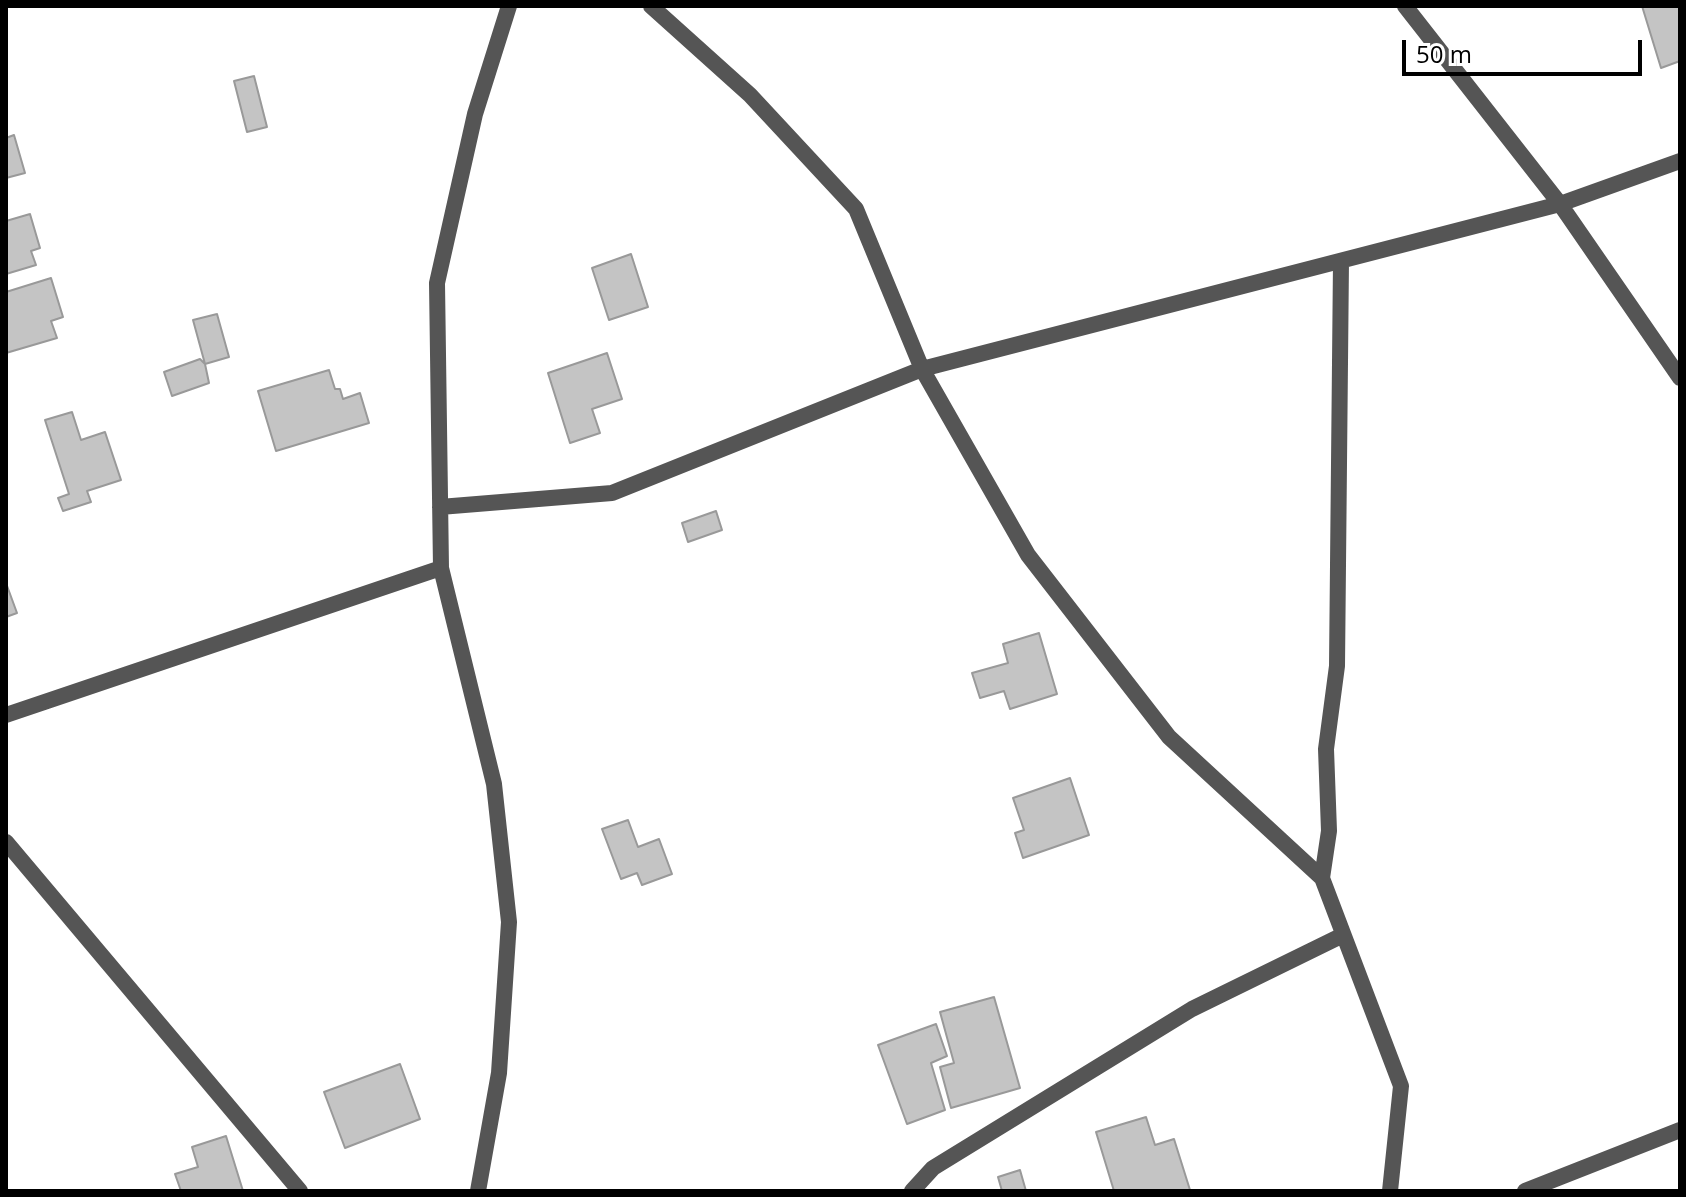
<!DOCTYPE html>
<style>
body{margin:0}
#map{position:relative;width:1686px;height:1197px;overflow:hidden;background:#fff;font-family:"Open Sans",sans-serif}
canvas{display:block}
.frame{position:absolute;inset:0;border:8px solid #000;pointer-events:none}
.scale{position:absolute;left:1402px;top:40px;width:240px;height:36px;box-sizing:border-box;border:4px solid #000;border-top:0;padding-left:10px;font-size:24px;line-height:28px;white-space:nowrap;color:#000;-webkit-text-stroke:6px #fff;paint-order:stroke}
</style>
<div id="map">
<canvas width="1686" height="1197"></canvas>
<div class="frame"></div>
<div class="scale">50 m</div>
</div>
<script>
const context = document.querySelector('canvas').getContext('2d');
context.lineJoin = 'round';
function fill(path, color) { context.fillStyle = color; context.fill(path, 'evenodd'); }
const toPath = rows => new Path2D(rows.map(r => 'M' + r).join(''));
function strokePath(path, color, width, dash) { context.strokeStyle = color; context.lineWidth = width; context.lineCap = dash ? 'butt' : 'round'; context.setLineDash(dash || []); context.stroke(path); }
const building = toPath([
 [1642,6,1680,6,1680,61,1661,68,1642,6],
 [254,76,267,127,247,132,234,81,254,76],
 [14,135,25,173,6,178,6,138,14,135],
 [30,214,40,248,31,251,36,265,6,274,6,221,30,214],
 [631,254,648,307,609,320,592,268,631,254],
 [51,278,63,317,51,321,57,338,6,353,6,292,51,278],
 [217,314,229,357,205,364,193,320,217,314],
 [607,353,622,399,592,409,600,433,570,443,548,373,607,353],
 [200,359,205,364,209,383,172,396,164,372,200,359],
 [329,370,335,389,340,389,343,399,360,393,369,423,276,451,258,391,329,370],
 [72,412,81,440,105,432,121,480,87,491,91,502,63,511,58,498,69,494,45,420,72,412],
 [716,511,722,530,688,542,682,523,716,511],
 [6,583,17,613,6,617,6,583],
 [1039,633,1057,694,1010,709,1004,691,980,698,972,673,1008,663,1003,644,1039,633],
 [1070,778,1089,835,1023,858,1015,833,1024,830,1013,798,1070,778],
 [628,820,638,847,659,839,672,874,642,885,637,873,621,879,602,829,628,820],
 [994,997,1020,1088,951,1108,940,1067,954,1063,940,1012,994,997],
 [936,1024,947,1056,931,1063,945,1110,907,1124,878,1045,936,1024],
 [400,1064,420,1119,345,1148,324,1092,400,1064],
 [1146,1117,1155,1145,1174,1139,1190,1190,1114,1191,1096,1132,1146,1117],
 [226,1136,243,1191,181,1191,175,1174,198,1167,192,1147,226,1136],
 [1020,1170,1026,1191,1002,1191,998,1177,1020,1170]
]);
fill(building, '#c4c4c4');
strokePath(building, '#999', 2);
strokePath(toPath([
 [651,6,750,95,856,209,922,369,1028,555,1169,737,1322,878],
 [1405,6,1560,204,1680,378],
 [1341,261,1337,666,1326,749,1329,831,1322,878,1401,1086,1390,1191],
 [440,507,612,493,922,369,1560,204,1680,161],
 [6,715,441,568],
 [6,842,300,1191],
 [478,1191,499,1073,509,922,494,784,441,568,437,283,475,114,509,6],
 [912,1191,933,1168,1192,1009,1341,936],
 [1525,1191,1680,1130]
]), '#555', 16);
</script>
